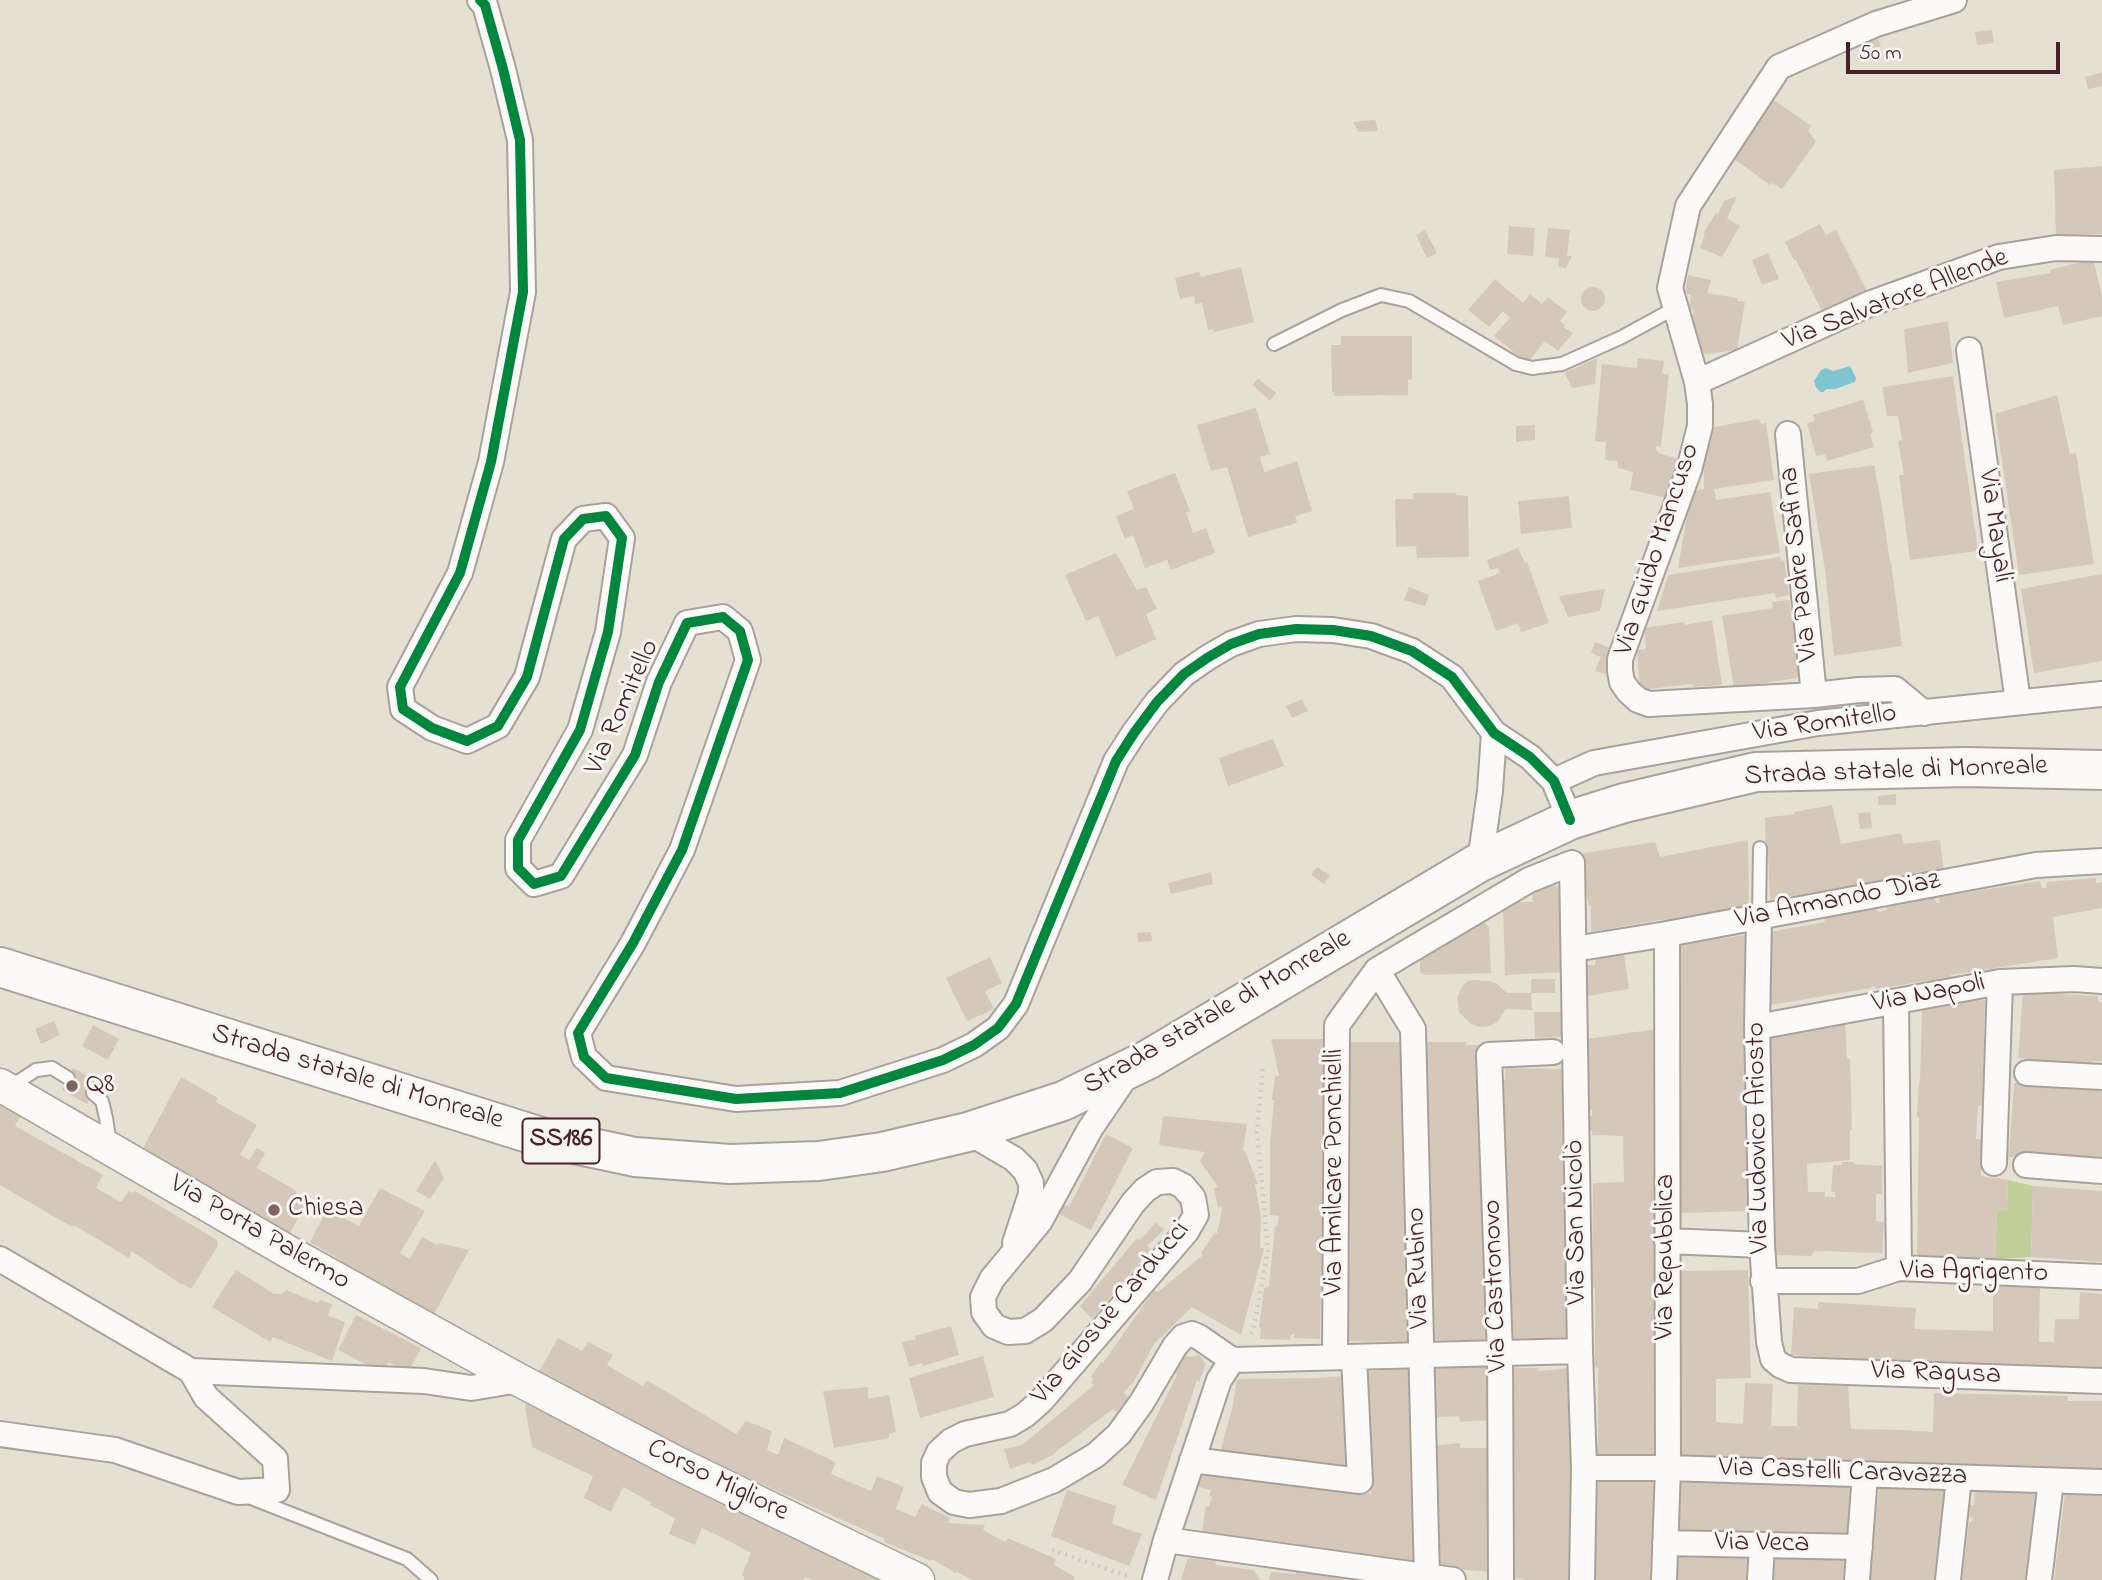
<!DOCTYPE html>
<meta charset="utf-8">
<style>
body{margin:0}
#map{position:relative;width:2102px;height:1580px;overflow:hidden;background:#e4e1d3;font-family:"Indie Flower",sans-serif}
canvas{display:block}
.scale{position:absolute;left:1846px;top:42px;width:214px;height:32px;box-sizing:border-box;border:4px solid #4a1f2b;border-top:0;padding-left:9px;font-size:21px;line-height:24px;white-space:nowrap;color:#4a1f2b;-webkit-text-stroke:5px #f6f6f2;paint-order:stroke}
</style>
<div id="map">
<canvas width="2102" height="1580"></canvas>
<div class="scale">50 m</div>
</div>
<script>
const context = document.querySelector('canvas').getContext('2d');
context.lineJoin = 'round';
function fill(path, color) { context.fillStyle = color; context.fill(path, 'evenodd'); }
const toPath = rows => new Path2D(rows.map(r => 'M' + r).join(''));
function strokePath(path, color, width, dash) { context.strokeStyle = color; context.lineWidth = width; context.lineCap = dash ? 'butt' : 'round'; context.setLineDash(dash || []); context.stroke(path); }
function drawText(font, color, halo, rows, align = 'center') {
  context.font = font + ' "Indie Flower",sans-serif'; context.lineWidth = 6; context.setLineDash([]); context.textBaseline = 'middle'; context.strokeStyle = halo; context.fillStyle = color; for (const [text, x, y, turn = 0] of rows) {
    context.save(); context.translate(x, y); context.rotate((+turn || 0) * Math.PI / 180); context.textAlign = isNaN(turn) ? turn : align; if (halo) context.strokeText(text, 0, 0); context.fillText(text, 0, 0); context.restore();
  }
}
fill(toPath([
 [2008,1180,2033,1186,2031,1257,1995,1259,1997,1211,2007,1209]
]), '#becf99');
fill(toPath([
 [1850,366,1856,378,1855,382,1835,389,1827,389,1823,392,1820,392,1816,387,1814,381,1821,370,1826,368,1833,371]
]), '#7ec5d1');
fill(toPath([
 [1992,30,1994,43,1977,45,1975,32],
 [1877,36,1881,46,1865,52,1861,42],
 [2102,72,2102,86,2088,89,2085,77],
 [1771,98,1811,126,1808,130,1816,142,1782,189,1772,183,1770,185,1730,156],
 [1375,120,1378,131,1358,132,1353,122],
 [2102,166,2102,234,2056,235,2054,170],
 [1737,196,1727,219,1740,226,1722,257,1700,248,1705,234,1703,233,1716,213,1718,214,1724,201],
 [1820,224,1826,235,1836,230,1867,291,1823,313,1796,260,1794,260,1785,242],
 [1509,226,1535,228,1533,256,1507,254],
 [1548,228,1570,230,1567,256,1572,256,1566,268,1558,267,1559,258,1545,257],
 [1425,230,1437,253,1427,258,1416,235],
 [1768,253,1779,279,1762,285,1752,260],
 [2093,259,2102,295,2102,316,2063,325,2058,306,2004,318,1996,282,2050,273,2050,270],
 [1241,267,1254,322,1214,332,1213,329,1208,330,1202,303,1195,304,1194,296,1180,299,1175,278,1199,272,1201,277],
 [1688,275,1711,280,1707,293,1737,298,1737,301,1745,302,1737,350,1699,355,1693,339,1698,339,1698,334,1689,332,1694,310,1689,309,1691,295,1685,293],
 [1495,279,1523,303,1530,294,1542,304,1548,297,1567,312,1560,321,1565,325,1563,327,1573,333,1558,351,1545,341,1527,363,1494,336,1510,318,1503,311,1489,327,1468,310],
 '1581 299a12 12 0 1 1 24 0a12 12 0 1 1-24 0Z',
 [1948,321,1953,363,1908,373,1904,329],
 [1341,336,1412,336,1412,380,1408,379,1408,395,1334,396,1334,393,1332,392,1331,345,1341,345],
 [1597,358,1595,384,1572,388,1565,373],
 [1638,358,1664,361,1662,374,1669,374,1661,447,1655,446,1658,453,1678,459,1667,498,1630,490,1633,472,1618,468,1617,461,1605,460,1606,442,1595,441,1602,364,1637,368],
 [1953,376,1978,551,1910,560,1899,475,1904,475,1898,441,1902,440,1898,416,1887,416,1882,387],
 [1258,378,1276,393,1270,401,1253,385],
 [2057,395,2070,454,2076,453,2094,564,2019,575,1995,414],
 [1863,400,1873,432,1870,434,1874,447,1827,461,1825,454,1816,456,1807,423,1815,421,1813,415],
 [1256,408,1270,454,1260,457,1264,472,1297,461,1312,511,1295,516,1297,523,1248,537,1227,467,1211,471,1197,425],
 [1759,419,1761,424,1766,423,1774,480,1714,489,1716,500,1770,492,1780,553,1678,568,1691,492,1704,489,1703,429],
 [1535,425,1535,440,1516,442,1516,426],
 [1874,465,1882,507,1890,562,1891,562,1902,646,1834,656,1825,570,1809,474],
 [1175,473,1190,511,1186,513,1193,533,1206,528,1215,553,1171,570,1167,560,1145,568,1133,535,1125,539,1116,516,1134,509,1127,491],
 [1413,493,1456,493,1456,495,1468,496,1469,557,1417,558,1416,546,1396,547,1395,499,1413,499],
 [1569,496,1572,528,1521,534,1518,501],
 [1518,548,1525,563,1527,562,1549,623,1521,632,1518,623,1496,631,1478,581,1500,573,1498,568,1490,570,1487,560],
 [1116,553,1137,590,1146,587,1157,609,1146,614,1156,639,1116,657,1098,616,1086,621,1065,575],
 [1780,557,1781,561,1784,560,1789,595,1776,598,1775,593,1657,611,1668,575],
 [2102,574,2102,661,2034,673,2021,589],
 [1409,587,1429,595,1425,606,1404,600],
 [1605,589,1600,611,1568,617,1559,596],
 [1789,600,1802,677,1734,688,1722,616,1773,608,1772,602],
 [1712,620,1722,685,1694,687,1692,684,1640,690,1637,650,1646,649,1644,628,1684,622,1685,625],
 [1595,642,1615,650,1606,674,1595,671,1601,657,1591,653],
 [1302,699,1308,711,1292,718,1286,706],
 [1273,739,1284,766,1228,786,1219,758],
 [1896,794,1896,805,1878,805,1878,796],
 [1832,805,1841,844,1901,833,1903,844,1940,840,1944,871,1770,900,1768,856,1766,855,1765,818,1794,814,1794,812],
 [1870,812,1872,828,1860,829,1858,813],
 [1748,840,1749,908,1664,923,1663,920,1659,920,1591,932,1591,905,1589,905,1587,897,1583,897,1583,853,1655,842,1660,857],
 [1317,867,1330,875,1324,884,1311,875],
 [1211,872,1213,884,1171,894,1168,883],
 [2096,878,2096,883,2102,882,2102,908,2053,917,2058,958,1951,975,1950,977,1876,989,1876,987,1872,986,1871,988,1770,1005,1769,967,1772,966,1770,932,1825,922,1824,918,1877,908,1878,912,1887,910,1887,907,1935,897,1936,903,1940,903,1938,897,2040,881,2042,888,2046,888,2047,882],
 [1558,886,1563,972,1505,975,1503,902,1533,902,1532,887],
 [1463,922,1484,922,1489,927,1491,973,1426,975,1420,972,1420,951],
 [1151,932,1152,941,1138,942,1137,933],
 [1747,935,1750,1211,1680,1213,1679,1202,1682,1188,1680,1187,1673,945],
 [1624,953,1629,989,1587,996,1587,965,1595,965,1596,958],
 [990,957,1002,983,985,991,994,1009,967,1021,946,978],
 [1531,979,1555,979,1555,993,1531,993,1532,1010,1506,1009,1497,1022,1490,1026,1480,1027,1471,1024,1459,1012,1457,997,1463,985,1468,981,1475,980,1490,981,1497,984,1507,993,1531,993],
 [2023,992,2098,996,2098,1002,2102,1002,2102,1061,2092,1061,2091,1065,2058,1064,2059,1062,2018,1058],
 [1985,1000,1982,1105,1978,1106,1976,1139,1981,1139,1981,1176,2008,1180,2007,1209,1997,1211,1995,1259,1917,1256,1919,1117,1917,1117,1919,1081,1920,1081,1922,1006],
 [1534,1012,1562,1012,1562,1037,1535,1038],
 [54,1021,60,1035,41,1044,35,1029],
 [1845,1023,1847,1059,1850,1059,1852,1130,1850,1130,1850,1160,1807,1164,1808,1192,1825,1192,1825,1197,1835,1197,1835,1192,1831,1192,1833,1165,1842,1165,1842,1162,1854,1162,1854,1164,1882,1166,1882,1194,1876,1194,1876,1221,1884,1222,1882,1253,1815,1251,1811,1256,1774,1255,1770,1181,1774,1181,1771,1099,1769,1099,1770,1034],
 [93,1025,119,1039,108,1060,82,1046],
 [1664,1028,1660,1454,1614,1454,1614,1458,1594,1458,1594,1443,1598,1443,1598,1368,1595,1367,1595,1288,1592,1288,1593,1183,1624,1182,1623,1136,1592,1135,1592,1131,1588,1129,1588,1116,1592,1116,1592,1109,1588,1110,1587,1039],
 [1271,1039,1325,1039,1324,1074,1327,1074,1325,1101,1323,1101,1322,1173,1325,1174,1324,1288,1321,1289,1320,1339,1294,1338,1294,1334,1291,1335,1290,1340,1260,1339,1261,1328,1259,1327,1264,1288,1269,1287,1275,1226,1277,1227,1279,1216,1270,1215,1270,1144,1274,1101,1272,1100,1275,1076,1279,1076],
 [1350,1042,1404,1042,1407,1342,1346,1341,1349,1144,1346,1144],
 [1424,1042,1466,1042,1466,1045,1482,1045,1483,1128,1479,1129,1483,1250,1486,1251,1487,1340,1429,1340],
 [73,1068,99,1082,87,1104,62,1090],
 [1506,1068,1567,1069,1571,1343,1532,1344,1508,1340,1496,1081,1505,1080],
 [181,1077,218,1098,216,1102,257,1125,240,1155,249,1160,257,1148,265,1153,257,1168,295,1190,298,1197,296,1201,305,1206,287,1238,234,1208,237,1202,219,1192,217,1194,142,1150],
 [2014,1083,2053,1084,2053,1087,2102,1089,2102,1159,2088,1160,2009,1157],
 [0,1101,22,1113,15,1126,103,1175,96,1188,121,1202,129,1191,133,1193,135,1191,217,1240,218,1246,191,1289,182,1283,182,1285,131,1251,129,1258,74,1225,72,1227,0,1185],
 [1163,1116,1247,1124,1243,1151,1245,1151,1258,1184,1255,1184,1261,1217,1260,1247,1264,1249,1241,1335,1192,1307,1154,1344,1132,1385,1131,1384,1124,1393,1129,1397,1117,1412,1113,1409,1053,1454,1053,1455,1032,1465,1030,1462,1010,1469,1004,1449,1022,1445,1094,1385,1091,1383,1093,1379,1091,1377,1101,1362,1103,1363,1154,1290,1158,1292,1203,1255,1201,1253,1215,1232,1217,1234,1222,1210,1221,1207,1218,1208,1214,1188,1218,1187,1199,1160,1202,1159,1204,1152,1159,1145],
 [1106,1134,1133,1148,1091,1230,1057,1213,1062,1203,1069,1207],
 [435,1160,444,1178,430,1199,416,1191],
 [2033,1186,2102,1191,2102,1262,2031,1257],
 [380,1188,425,1211,400,1253,410,1259,422,1237,438,1245,439,1243,469,1250,434,1314,340,1263,341,1260,310,1242,327,1209,359,1226],
 [1156,1222,1164,1230,1147,1246,1151,1249,1092,1319,1080,1306,1137,1238,1140,1240],
 [236,1270,274,1294,282,1294,286,1290,318,1303,320,1300,332,1304,328,1316,345,1322,332,1361,273,1337,270,1342,212,1307],
 [1748,1270,1751,1378,1716,1379,1716,1422,1743,1424,1745,1383,1773,1384,1771,1426,1797,1426,1798,1385,1848,1386,1851,1429,1903,1430,1933,1432,1934,1393,2068,1396,2067,1401,2102,1401,2102,1474,1960,1470,1960,1465,1850,1460,1822,1460,1822,1462,1743,1459,1744,1457,1718,1455,1718,1457,1677,1457,1678,1271],
 [1993,1282,2040,1285,2039,1342,2054,1342,2055,1319,2079,1319,2080,1292,2102,1294,2102,1369,1992,1368,1791,1355,1794,1307,1818,1309,1818,1302,1916,1308,1914,1329,1993,1331],
 [356,1315,421,1348,408,1372,388,1362,383,1373,338,1350],
 [951,1326,959,1355,923,1366,922,1363,909,1367,902,1342,916,1339,915,1336],
 [558,1338,582,1351,588,1342,613,1355,607,1365,643,1386,647,1380,736,1434,746,1421,772,1431,767,1450,778,1455,784,1438,836,1462,831,1474,871,1491,877,1476,904,1487,896,1509,915,1517,922,1504,950,1518,948,1523,985,1525,983,1530,1005,1542,1008,1538,1056,1559,1054,1565,1075,1577,1074,1580,972,1580,957,1572,955,1573,932,1559,931,1561,884,1542,885,1539,692,1453,537,1375],
 [1185,1354,1188,1357,1199,1355,1206,1364,1199,1382,1197,1380,1156,1500,1122,1485,1177,1375,1174,1373],
 [983,1356,994,1397,920,1418,909,1378],
 [1489,1364,1490,1420,1460,1422,1459,1416,1428,1418,1429,1370],
 [1416,1367,1419,1565,1201,1538,1206,1506,1209,1507,1212,1497,1209,1496,1211,1490,1195,1486,1201,1470,1244,1481,1243,1479,1371,1494,1370,1424,1367,1423,1365,1372],
 [1508,1368,1537,1368,1539,1371,1569,1368,1575,1488,1573,1580,1525,1580,1510,1577,1514,1535,1508,1535,1513,1514,1513,1484,1510,1484],
 [1346,1376,1349,1468,1321,1466,1321,1462,1220,1453,1233,1405,1237,1379,1317,1378],
 [868,1387,868,1399,889,1395,896,1432,889,1434,889,1438,834,1448,823,1391],
 [528,1398,903,1580,812,1580,805,1577,804,1580,744,1580,744,1577,742,1575,751,1553,725,1539,702,1528,695,1545,669,1534,675,1518,650,1505,651,1502,623,1487,611,1512,584,1498,593,1476,532,1447,525,1407],
 [1460,1443,1460,1448,1491,1448,1490,1572,1435,1567,1430,1446],
 [1598,1475,1658,1478,1655,1580,1593,1580,1596,1538],
 [1679,1477,1854,1483,1848,1536,1801,1533,1800,1537,1677,1532],
 [1879,1487,1947,1490,1941,1541,1938,1542,1938,1547,1944,1548,1943,1580,1866,1580,1871,1541,1873,1539],
 [1067,1490,1116,1506,1112,1524,1142,1534,1129,1566,1051,1536],
 [1975,1492,2037,1492,2026,1580,1962,1580,1969,1522,1972,1522,1973,1518,1969,1517,1970,1505,1974,1505],
 [2065,1493,2102,1494,2102,1580,2054,1580],
 [1750,1551,1750,1580,1674,1580,1676,1553],
 [1771,1553,1849,1555,1847,1580,1768,1580],
 [1188,1558,1215,1561,1216,1565,1254,1570,1260,1580,1181,1580],
 [1296,1570,1323,1572,1323,1576,1344,1578,1344,1580,1269,1580,1271,1572,1296,1574]
]), '#d5c8ba');
const service = toPath([
 [1274,344,1342,310,1381,295,1409,301,1516,364,1532,368,1562,364,1622,337,1675,308],
 [1759,916,1760,848],
 [7,1089,36,1070,52,1068,68,1078],
 [93,1093,102,1101,106,1118,110,1144],
 [251,1498,407,1559,431,1580]
]);
const minor = toPath([
 [480,0,485,5,503,69,520,140,523,292,491,462,460,573,400,687,403,709,432,728,467,741,498,726,527,677,564,539,583,519,606,516,622,538,608,632,580,730,518,840,518,868,534,884,561,876,635,755,659,682,687,623,723,617,740,631,748,660,682,850,633,943,578,1033,584,1057,606,1078,736,1099,840,1093,943,1060,974,1045,998,1028,1016,1004,1116,761,1134,733,1157,702,1184,674,1207,658,1231,644,1259,634,1296,629,1333,630,1371,636,1412,651,1452,677,1494,733,1530,757,1554,781,1570,820],
 [1969,350,2018,702],
 [1697,382,1869,304,1999,257,2056,248,2102,249],
 [1788,434,1814,695],
 [1924,713,1895,689,1859,690,1814,695,1649,704,1638,700,1629,692,1622,682,1620,671,1620,659,1689,470,1700,426,1700,404,1697,382,1670,288,1688,206,1779,67,1876,24,1954,0],
 [1554,781,1594,763,1818,723,2102,694],
 [1480,862,1490,791,1494,733],
 [1759,916,1757,1027,1762,1245,1769,1342,1773,1359,1780,1365,1791,1370,2102,1381],
 [1574,949,1667,934,2036,865,2102,861],
 [1377,970,1413,1029,1427,1577],
 [1896,1002,1899,1268],
 [1757,1027,2000,982,2074,979,2102,981],
 [1128,1073,1090,1129,1040,1221,992,1279,983,1297,984,1312,994,1326,1008,1332,1025,1331,1043,1320,1080,1281,1133,1203,1145,1190,1157,1182,1173,1181,1183,1186,1193,1198,1196,1215,1186,1232,1041,1401,1025,1415,1010,1424,965,1434,951,1441,939,1452,934,1463,934,1477,940,1492,954,1502,969,1505,1001,1501,1054,1480,1096,1455,1119,1434,1142,1402,1175,1346,1183,1337,1192,1334,1199,1337,1232,1360],
 [2027,1073,2102,1077],
 [968,1132,1014,1159,1025,1170,1031,1183,1031,1194,1015,1243],
 [1994,1163,2000,982],
 [2026,1165,2102,1171],
 [1667,1241,1762,1245],
 [0,1259,191,1371],
 [1763,1281,1858,1281,1899,1268,2102,1277],
 [1335,1357,1337,1025,1377,970,1529,880,1572,863,1580,1351,1584,1468,1582,1580],
 [1232,1360,1580,1351],
 [0,1434,115,1450,238,1492,277,1490,275,1459,206,1397,191,1371,424,1381,471,1388,519,1380],
 [1192,1460,1360,1481,1354,1357],
 [1584,1468,1668,1468,2102,1482],
 [1166,1540,1453,1580],
 [1665,1543,1860,1547],
 [1155,1580,1166,1540,1219,1380,1232,1360],
 [1501,1580,1500,1353,1489,1055,1553,1052],
 [1664,1580,1668,1468,1667,934],
 [1760,1580,1762,1545],
 [1857,1580,1865,1475],
 [1948,1580,1959,1478],
 [2039,1580,2051,1481]
]);
const tertiary = toPath([
 [0,1085,292,1254,519,1380,677,1463,918,1580]
]);
const primary = toPath([
 [0,967,541,1137,635,1157,730,1164,819,1161,882,1152,968,1132,1063,1101,1149,1059,1480,862,1570,820,1624,803,1756,772,1966,767,2102,770]
]);
strokePath(service, '#a9a29b', 16);
strokePath(minor, '#a9a29b', 28);
strokePath(tertiary, '#a9a29b', 35);
strokePath(primary, '#a9a29b', 42);
strokePath(toPath([
 [1251,1334,1253,1331,1268,1251,1257,1132,1263,1066],
 [1052,1550,1130,1577]
]), '#cdc9c7', 4.5, [2, 5]);
strokePath(service, '#fbfaf8', 12);
strokePath(minor, '#fbfaf8', 24);
strokePath(tertiary, '#fbfaf8', 32);
strokePath(primary, '#fbfaf8', 38);
strokePath(toPath([
 [480,0,485,5,503,69,520,140,523,292,491,462,460,573,400,687,403,709,432,728,467,741,498,726,527,677,564,539,583,519,606,516,622,538,608,632,580,730,518,840,518,868,534,884,561,876,635,755,659,682,687,623,723,617,740,631,748,660,682,850,633,943,578,1033,584,1057,606,1078,736,1099,840,1093,943,1060,974,1045,998,1028,1016,1004,1116,761,1134,733,1157,702,1184,674,1207,658,1231,644,1259,634,1296,629,1333,630,1371,636,1412,651,1452,677,1494,733,1530,757,1554,781,1570,820]
]), '#00873e', 10);
for (const [x, y, r, color] of [
 [72,1086,7,"#806366"],
 [274,1210,7,"#806366"]
]) { const dot = new Path2D(); dot.arc(x, y, r, 0, 2 * Math.PI); context.fillStyle = color; context.fill(dot); strokePath(dot, '#f6f6f2', 2.5); }
for (const [x, y, w] of [
 [561,1141,77]
]) { const box = new Path2D(); box.roundRect(x - w / 2, y - 22.5, w, 45, 5); context.fillStyle = '#f6f6f2'; context.fill(box); strokePath(box, '#4a1f2b', 2); }
drawText('bold 26px', '#4a1f2b', null, [
 ["SS186",561,1141]
]);
drawText('28px', '#4a1f2b', '#f6f6f2', [
 ["Via Salvatore Allende",1896,301,-21],
 ["Via Mayali",1993,526,82],
 ["Via Guido Mancuso",1659,550,-72],
 ["Via Padre Safina",1801,564,-96],
 ["Via Romitello",624,708,-66],
 ["Via Romitello",1825,725,-8],
 ["Strada statale di Monreale",1896,773,-2],
 ["Via Armando Diaz",1838,902,-11],
 ["Via Napoli",1929,995,-11],
 ["Strada statale di Monreale",1218,1014,-30],
 ["Strada statale di Monreale",357,1079,17],
 ["Via Ludovico Ariosto",1760,1138,-91],
 ["Via Amilcare Ponchielli",1336,1172,-90],
 ["Via San Nicolò",1578,1222,-91],
 ["Via Porta Palermo",259,1234,30],
 ["Via Repubblica",1667,1257,-90],
 ["Via Rubino",1420,1268,-92],
 ["Via Agrigento",1974,1274,1],
 ["Via Castronovo",1497,1286,-92],
 ["Via Giosuè Carducci",1112,1314,-50],
 ["Via Ragusa",1936,1375,2],
 ["Via Castelli Caravazza",1843,1474,2],
 ["Corso Migliore",717,1482,26],
 ["Via Veca",1762,1545,1]
]);
drawText('28px', '#4a1f2b', '#f6f6f2', [
 ["Q8",86,1086],
 ["Chiesa",288,1210]
], 'left');
</script>
